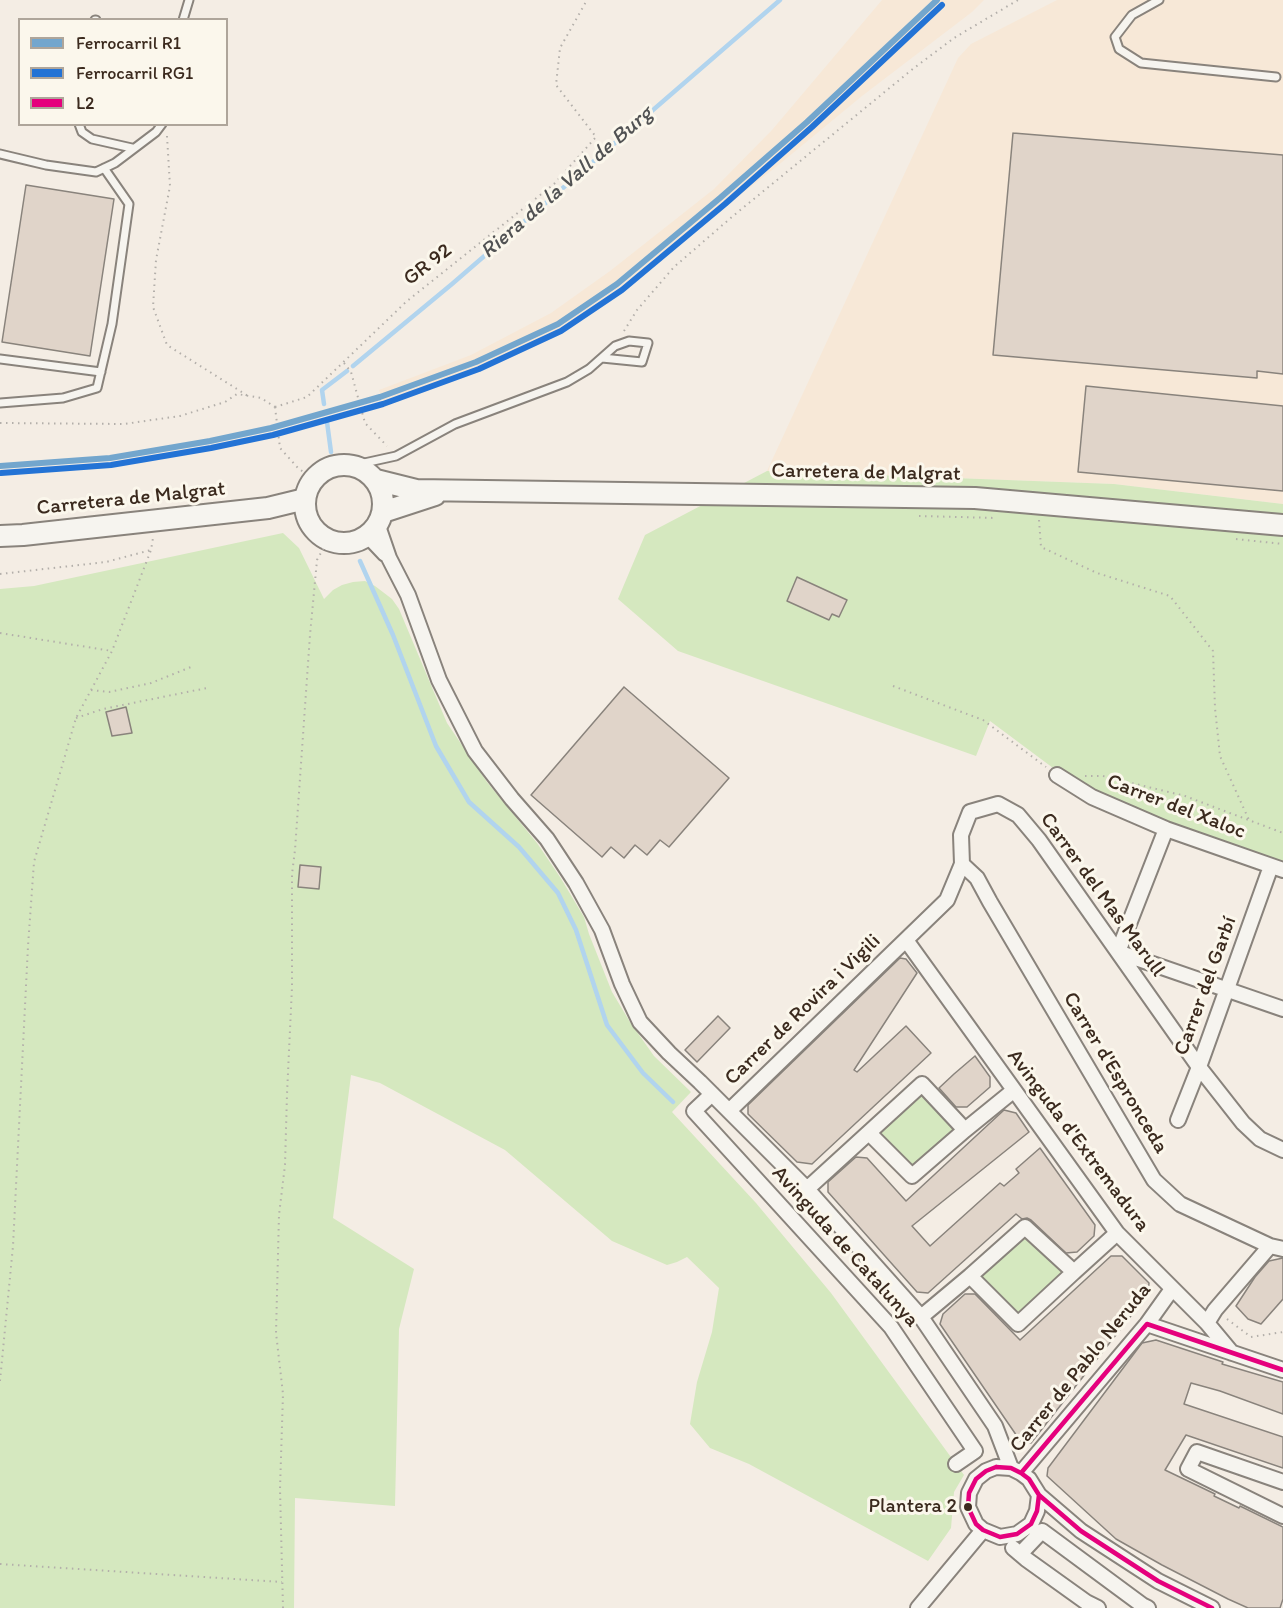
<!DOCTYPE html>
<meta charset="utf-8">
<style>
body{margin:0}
#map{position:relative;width:1283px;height:1608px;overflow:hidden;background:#f4ede4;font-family:Itim,sans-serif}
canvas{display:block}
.legend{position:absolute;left:18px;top:18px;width:210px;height:108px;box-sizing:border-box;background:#fbf7ec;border:2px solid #aea59a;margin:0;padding:8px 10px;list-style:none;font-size:18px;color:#3b2a1e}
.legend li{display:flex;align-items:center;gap:12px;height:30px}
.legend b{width:30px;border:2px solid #aea59a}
</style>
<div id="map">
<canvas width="1283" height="1608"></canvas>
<ul class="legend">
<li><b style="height:8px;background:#73a6cd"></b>Ferrocarril R1</li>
<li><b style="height:8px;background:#2373d5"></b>Ferrocarril RG1</li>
<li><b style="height:8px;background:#e5007d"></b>L2</li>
</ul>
</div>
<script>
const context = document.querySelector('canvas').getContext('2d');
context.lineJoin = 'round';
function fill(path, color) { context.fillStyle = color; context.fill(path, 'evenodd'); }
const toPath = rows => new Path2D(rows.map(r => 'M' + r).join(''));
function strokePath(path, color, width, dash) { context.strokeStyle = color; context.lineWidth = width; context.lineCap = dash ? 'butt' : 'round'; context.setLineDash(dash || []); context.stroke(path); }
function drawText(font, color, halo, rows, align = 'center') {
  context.font = font + ' Itim,sans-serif'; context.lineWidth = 6; context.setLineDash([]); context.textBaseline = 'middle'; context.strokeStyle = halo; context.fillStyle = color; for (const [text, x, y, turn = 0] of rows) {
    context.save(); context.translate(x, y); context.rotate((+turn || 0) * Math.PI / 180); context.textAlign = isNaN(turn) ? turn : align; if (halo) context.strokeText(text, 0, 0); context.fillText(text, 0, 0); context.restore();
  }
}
fill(toPath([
 [882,0,984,0,972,12,862,96,776,167,622,287,560,329,476,369,385,407,379,390,471,355,551,313,610,271,714,189,772,130],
 [1057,0,1283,0,1283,504,1114,484,767,471,958,58,971,44]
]), '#f7e8d7');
fill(toPath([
 [767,471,1114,484,1283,504,1283,870,1092,797,990,721,976,756,678,651,618,599,645,535],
 [283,533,299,548,324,599,333,590,342,585,353,582,365,581,375,586,392,599,399,609,447,723,487,782,537,843,560,877,584,917,589,934,612,992,630,1022,654,1056,691,1092,672,1112,756,1203,831,1293,964,1475,954,1492,951,1528,928,1561,749,1464,710,1448,690,1424,697,1382,712,1332,719,1288,687,1257,677,1262,667,1265,612,1241,505,1150,380,1083,351,1075,333,1218,414,1269,399,1329,395,1506,295,1498,294,1608,0,1608,0,589,34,586],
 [925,1087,965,1130,913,1177,869,1133],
 [1025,1227,1074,1272,1018,1324,970,1276]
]), '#d5e8bf');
strokePath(toPath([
 [353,366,452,284,780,0],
 [324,404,322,390,347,371],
 [327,422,331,452],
 [360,561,393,635,436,746,469,802,519,847,558,893,576,930,607,1025,643,1073,673,1102]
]), '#b1d4ee', 4.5);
const building = toPath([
 [1013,133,1283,155,1283,374,1257,371,1257,378,993,355,1013,133],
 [26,185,114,199,90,356,2,342,26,185],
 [1086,386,1283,406,1283,491,1078,472,1086,386],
 [797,577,847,600,839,617,832,614,829,620,787,601,797,577],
 [624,687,729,778,669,847,660,840,647,855,635,845,624,858,611,847,602,857,531,795,624,687],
 [126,707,132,733,112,736,106,712,126,707],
 [300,865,321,867,319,889,298,887,300,865],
 [900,958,906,959,917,973,854,1070,857,1072,906,1026,931,1053,812,1164,797,1162,748,1114,748,1105,900,958],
 [718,1016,730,1028,697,1062,685,1050,718,1016],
 [975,1056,990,1077,990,1087,967,1107,956,1107,939,1088,954,1074,975,1056],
 [1004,1110,1016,1113,1029,1132,912,1226,930,1246,1000,1183,1004,1186,1019,1173,1016,1169,1040,1148,1095,1225,1094,1236,1077,1252,1066,1253,1031,1220,1027,1218,1022,1219,1016,1214,928,1293,917,1292,828,1192,828,1182,856,1157,867,1158,906,1201,1004,1110],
 [1111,1256,1122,1256,1149,1283,1148,1294,1031,1443,1021,1442,940,1324,943,1314,965,1294,975,1294,1020,1340,1111,1256],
 [1283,1258,1283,1299,1261,1324,1248,1319,1236,1306,1255,1277,1269,1261,1283,1258],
 [1156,1340,1223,1362,1222,1364,1283,1382,1283,1414,1220,1391,1191,1383,1184,1404,1283,1437,1283,1468,1186,1435,1165,1470,1215,1494,1214,1496,1239,1508,1240,1506,1283,1527,1283,1599,1280,1608,1248,1608,1228,1599,1162,1565,1116,1539,1047,1476,1048,1468,1142,1343,1156,1340]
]);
fill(building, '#e0d4c9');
strokePath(building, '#89837c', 1.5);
const lane = toPath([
 [1159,0,1132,15,1115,37,1119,49,1141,63,1276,77],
 [95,20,96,20],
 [183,20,189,0],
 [79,124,82,132,92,139,132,148],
 [0,154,46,165,96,172,115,163,156,132,162,124],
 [0,359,101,372],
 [0,403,63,398,97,388,112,324,129,204,104,168],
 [355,465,396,456,455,424,567,382,589,369,615,346,629,341,648,343,642,362,602,358]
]);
const street = toPath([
 [378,526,389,558,408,595,439,680,475,751,512,799,547,839,576,883,602,930,622,984,640,1022,669,1053,700,1082,807,1189,921,1317,995,1426,1011,1468],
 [368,536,385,554],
 [1057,775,1092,797,1166,829,1283,870],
 [1166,829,1118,952,1283,1009],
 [962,864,977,878,990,902,1154,1180,1180,1204,1270,1246,1283,1249],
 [906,940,1117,1233,1207,1323,1232,1353],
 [712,1094,694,1111,891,1327,975,1451,956,1464],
 [729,1111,947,900,962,864,961,835,970,812,998,804,1018,815,1039,840,1199,1067,1243,1123,1260,1139,1283,1150],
 [1178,1120,1199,1067,1271,866],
 [869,1133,912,1176,965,1130],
 [807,1189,922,1084,965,1130,1013,1091],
 [970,1276,1018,1324,1074,1272],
 [921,1317,970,1276,1025,1227,1074,1272,1117,1233],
 [1207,1323,1215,1310,1270,1246],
 [1147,1324,1283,1370],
 [996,1467,1011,1468,1021,1473,1029,1479,1039,1495,1037,1511,1031,1524,1017,1534,1000,1537,983,1530,976,1524,968,1507,969,1493,976,1479,986,1471,996,1467],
 [1021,1473,1147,1324,1172,1289],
 [1283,1482,1197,1452,1188,1469,1283,1516],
 [1039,1495,1081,1531,1158,1581,1212,1608],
 [1013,1548,1026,1559,1086,1602,1098,1608],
 [1019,1553,1023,1551,1042,1531,1142,1605,1148,1608],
 [918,1608,983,1530]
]);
const secondary = toPath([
 '305 504a39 39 0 1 1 78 0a39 39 0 1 1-78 0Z',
 [376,480,416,490,975,498,1283,525],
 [383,512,435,495],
 [0,536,23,535,268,508,305,499]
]);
strokePath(lane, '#89837c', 11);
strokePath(street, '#89837c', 18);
strokePath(secondary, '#89837c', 24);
strokePath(toPath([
 [167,136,170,186,156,260,153,307,167,345,248,396],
 [624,331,637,310,674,267,733,216,914,68,954,38,1018,0],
 [344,363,351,372,365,423,387,446],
 [275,407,307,397,407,301,554,184,596,137,556,85,560,48,587,0],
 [275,407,280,448,298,468,313,479],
 [0,423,124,424,180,416,225,402,237,394,261,398,275,407],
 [919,516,997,518],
 [1039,520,1041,547,1097,573,1170,596,1213,651,1215,708,1220,756,1249,820],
 [1236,539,1283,544],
 [0,574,106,562,151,550],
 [0,633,112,651],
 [893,686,983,720,1046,767],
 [91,690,109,692,151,683,191,667],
 [76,718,103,709,207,688],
 [1085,776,1103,776,1185,796,1283,833],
 [1227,1319,1251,1337,1283,1332],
 [0,1381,13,1246,28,946,34,862,76,718,112,651,151,550,153,538],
 [0,1564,282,1582],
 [283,1608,280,1489,283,1394,276,1333,279,1215,285,1165,287,1094,292,987,292,874,295,850,310,635,317,560,328,540]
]), '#b3afaa', 2, [1.5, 4.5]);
strokePath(lane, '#f6f4ef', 7);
strokePath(street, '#f6f4ef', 14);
strokePath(secondary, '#f6f4ef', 20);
strokePath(toPath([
 [996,1467,1011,1468,1021,1473,1029,1479,1039,1495,1037,1511,1031,1524,1017,1534,1000,1537,983,1530,976,1524,968,1507,969,1493,976,1479,986,1471,996,1467],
 [1021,1473,1147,1324,1283,1370],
 [1039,1495,1081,1531,1158,1581,1212,1608]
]), '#e5007d', 4.5);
strokePath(toPath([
 [0,466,110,458,210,441,271,428,380,397,476,362,558,324,617,284,720,198,807,122,937,0]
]), '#73a6cd', 6);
strokePath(toPath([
 [1,473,111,465,211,448,273,435,383,404,479,369,561,331,622,290,725,204,812,127,942,5]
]), '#2373d5', 6);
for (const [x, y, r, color] of [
 [968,1507,5,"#3b2a1e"]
]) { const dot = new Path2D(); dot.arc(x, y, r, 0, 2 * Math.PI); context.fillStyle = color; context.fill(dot); strokePath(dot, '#fbf7ec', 2); }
drawText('20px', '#3b2a1e', '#fbf7ec', [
 ["Plantera 2",957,1507]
], 'right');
drawText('21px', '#3b2a1e', '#fbf7ec', [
 ["GR 92",428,265,-38],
 ["Carretera de Malgrat",866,473,1],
 ["Carretera de Malgrat",131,499,-6],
 ["Carrer del Xaloc",1176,807,21],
 ["Carrer del Mas Marull",1102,895,54],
 ["Carrer del Garbí",1206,986,-70],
 ["Carrer de Rovira i Vigili",803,1010,-44],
 ["Carrer d'Espronceda",1115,1073,59],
 ["Avinguda d'Extremadura",1078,1141,53],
 ["Avinguda de Catalunya",845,1247,48],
 ["Carrer de Pablo Neruda",1081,1368,-51]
]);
drawText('italic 22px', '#515253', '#fbf7ec', [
 ["Riera de la Vall de Burg",567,183,-41]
]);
</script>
